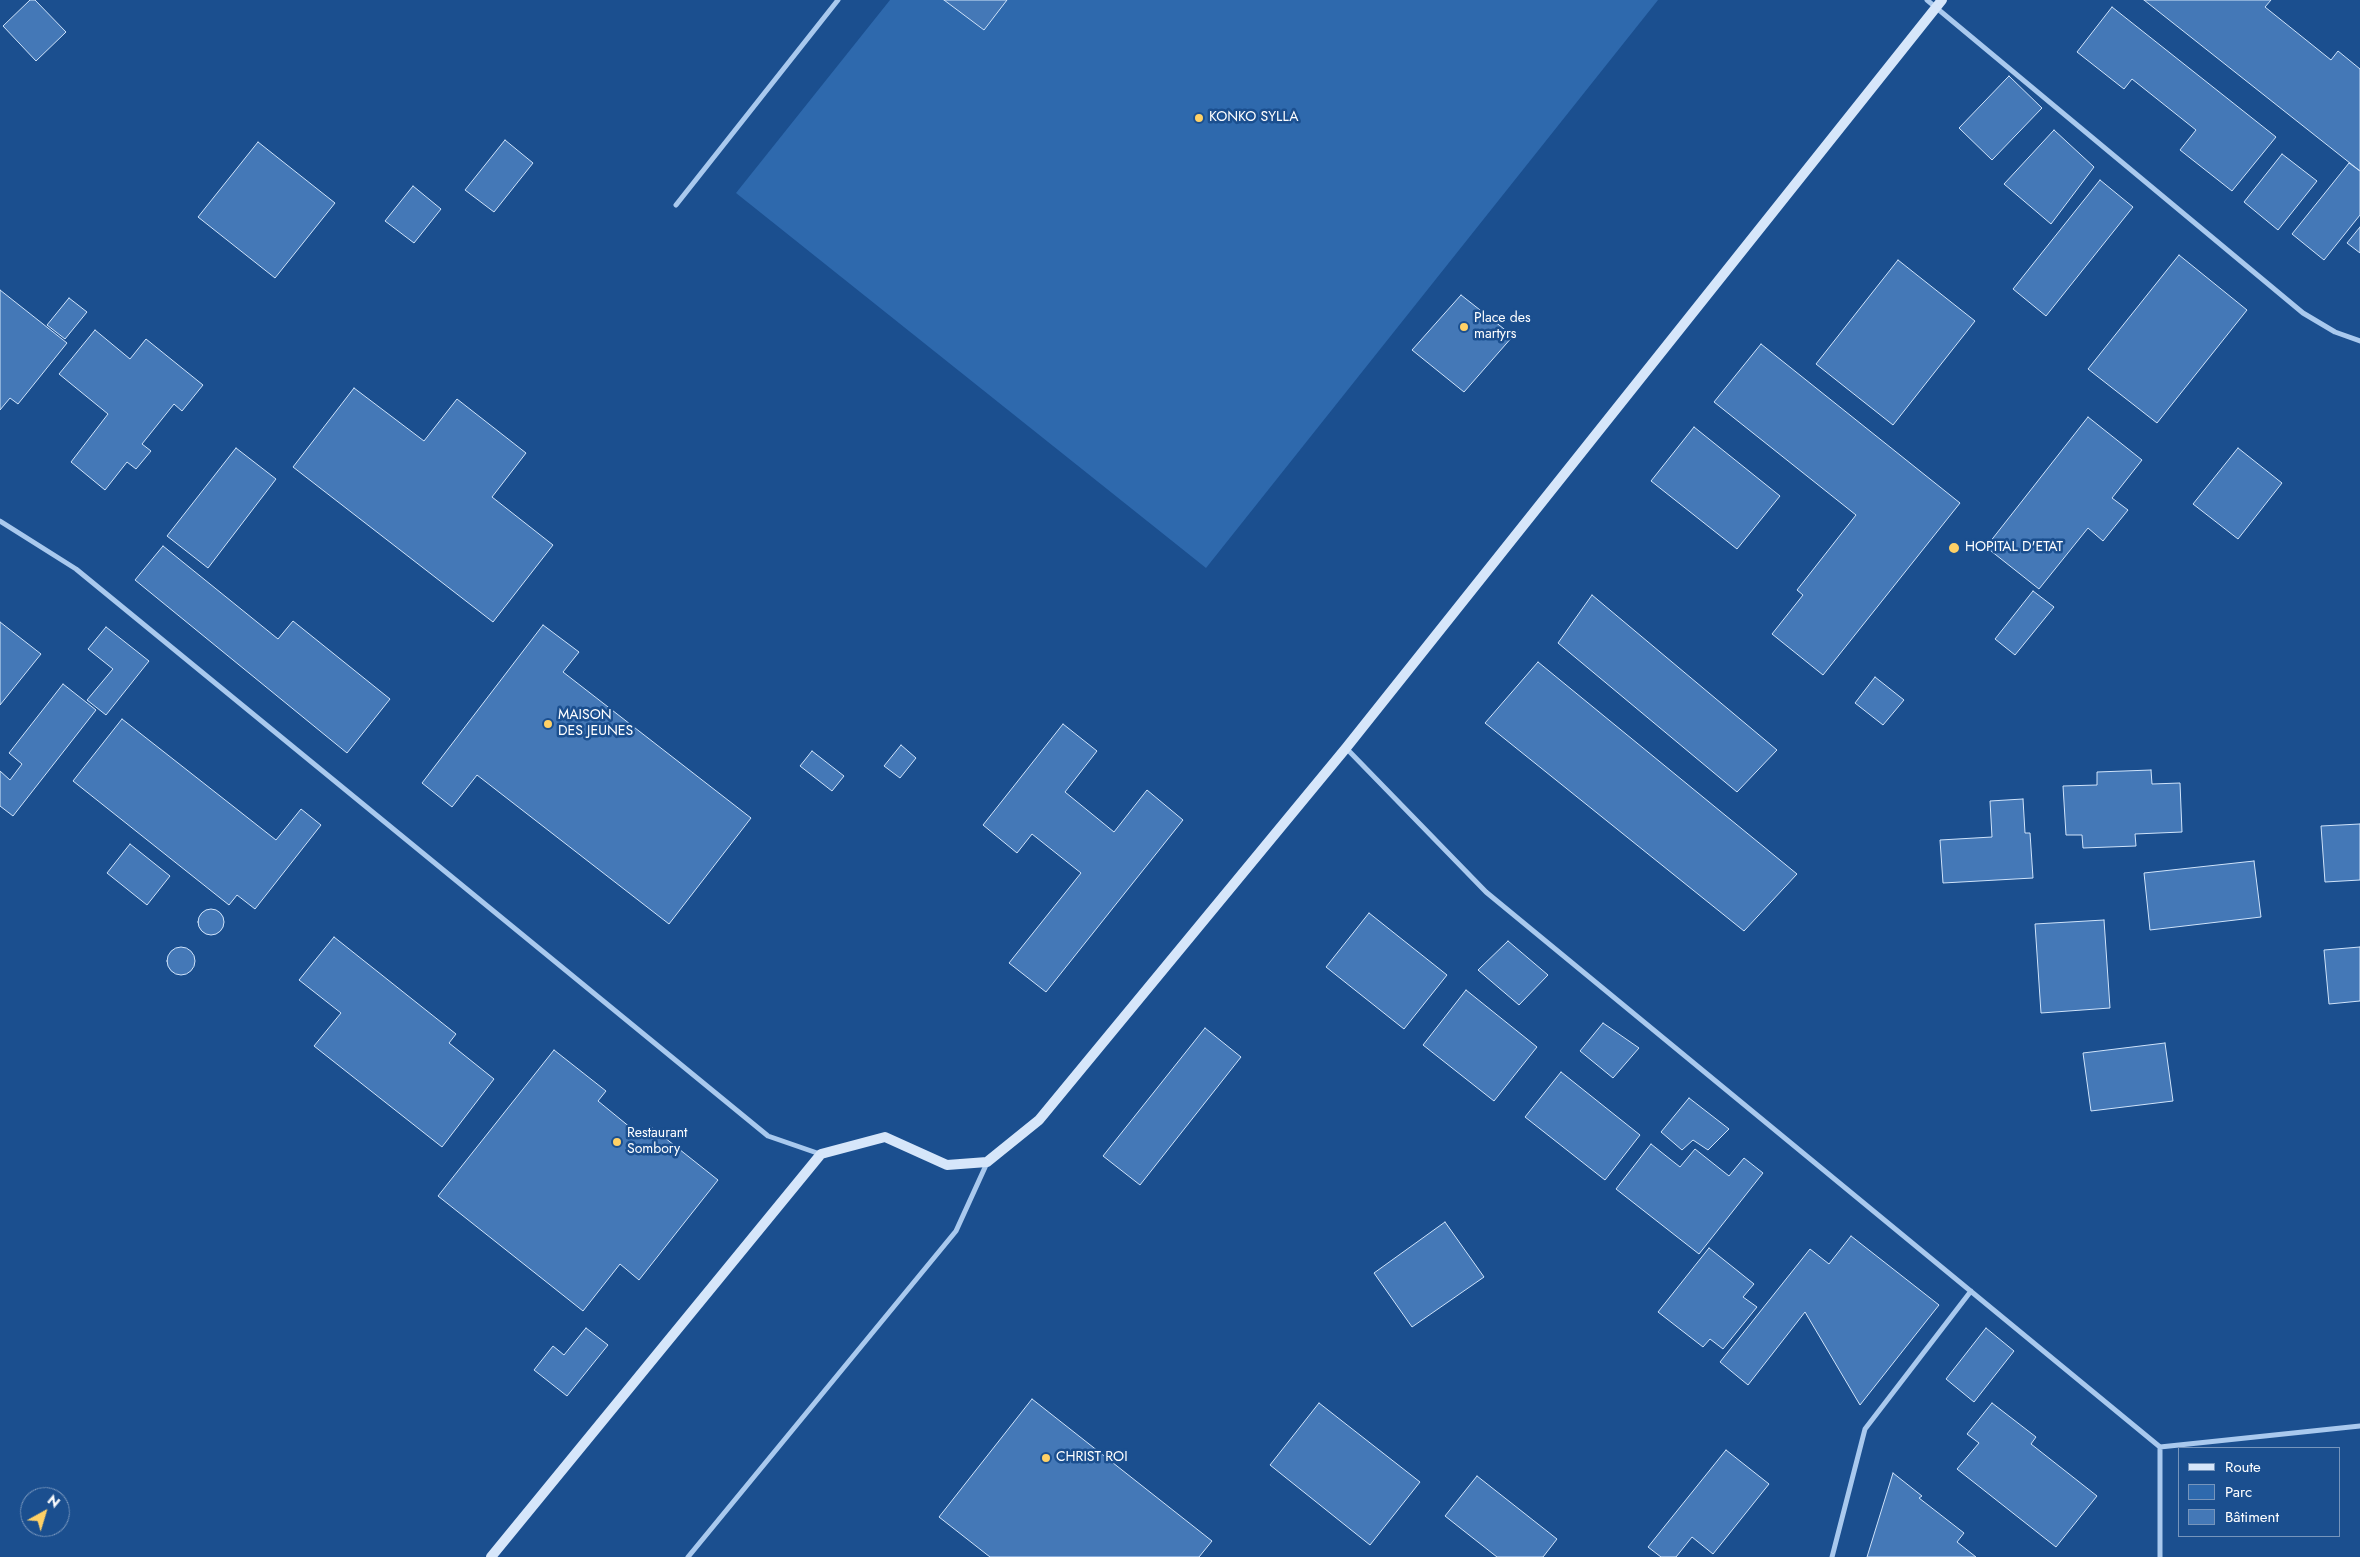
<!DOCTYPE html>
<meta charset="utf-8">
<style>
body{margin:0}
#map{position:relative;width:2360px;height:1557px;overflow:hidden;background:#1b4f8f;font-family:Jost,sans-serif}
canvas{display:block}
.legend{position:absolute;left:2178px;top:1447px;width:162px;height:90px;box-sizing:border-box;background:#1b4f8f;border:1px solid #7695bc;margin:0;padding:6px 9px;list-style:none;font-size:15px;color:#fff}
.legend li{display:flex;align-items:center;gap:10px;height:25px}
.legend b{width:25px;border:1px solid #7695bc}
.north{position:absolute;left:20px;top:1487px;width:50px;height:50px;box-sizing:border-box;background:#1b4f8f;border:1px solid #7695bc;border-radius:50%;rotate:39deg;font-size:14px;font-weight:700;line-height:20px;text-align:center;color:#fff}
.north::after{content:'';display:block;margin:auto;width:18px;height:22px;background:#ffd166;clip-path:polygon(50% 0,100% 100%,50% 72%,0 100%)}
</style>
<div id="map">
<canvas width="2360" height="1557"></canvas>
<ul class="legend">
<li><b style="height:6px;background:#d6e6fa"></b>Route</li>
<li><b style="height:14px;background:#2e69ad"></b>Parc</li>
<li><b style="height:14px;background:#4478b7"></b>Bâtiment</li>
</ul>
<div class="north">N</div>
</div>
<script>
const context = document.querySelector('canvas').getContext('2d');
context.lineJoin = 'round';
function fill(path, color) { context.fillStyle = color; context.fill(path, 'evenodd'); }
const toPath = rows => new Path2D(rows.map(r => 'M' + r).join(''));
function strokePath(path, color, width, dash) { context.strokeStyle = color; context.lineWidth = width; context.lineCap = dash ? 'butt' : 'round'; context.setLineDash(dash || []); context.stroke(path); }
function drawText(font, color, halo, rows, align = 'center') {
  context.font = font + ' Jost,sans-serif'; context.lineWidth = 5; context.setLineDash([]); context.textBaseline = 'middle'; context.strokeStyle = halo; context.fillStyle = color; for (const [text, x, y, turn = 0] of rows) {
    context.save(); context.translate(x, y); context.rotate((+turn || 0) * Math.PI / 180); context.textAlign = isNaN(turn) ? turn : align; if (halo) context.strokeText(text, 0, 0); context.fillText(text, 0, 0); context.restore();
  }
}
fill(toPath([
 [890,0,1658,0,1206,568,736,193]
]), '#2e69ad');
const building = toPath([
 [30,0,35,0,66,32,36,61,3,26,30,0],
 [944,0,1007,0,984,30,944,0],
 [2144,0,2271,0,2265,7,2331,60,2338,51,2360,69,2360,171,2144,0],
 [2112,7,2276,137,2232,191,2180,150,2196,130,2132,79,2124,89,2077,52,2112,7],
 [2009,76,2042,108,1992,160,1959,128,2009,76],
 [2054,130,2094,167,2051,224,2004,184,2054,130],
 [505,140,533,163,494,212,465,190,505,140],
 [258,142,335,203,275,278,198,217,258,142],
 [2282,154,2317,181,2278,230,2244,202,2282,154],
 [2349,163,2360,171,2360,215,2324,260,2292,234,2349,163],
 [2100,180,2133,207,2046,316,2013,289,2100,180],
 [413,186,441,209,414,243,385,221,413,186],
 [2360,227,2360,253,2347,243,2360,227],
 [2179,255,2247,310,2157,423,2088,369,2179,255],
 [1898,260,1975,321,1893,425,1816,364,1898,260],
 [0,290,67,343,18,404,10,398,0,410,0,290],
 [1461,295,1513,336,1464,392,1412,350,1461,295],
 [69,298,87,312,65,339,47,325,69,298],
 [95,330,130,359,146,339,203,385,182,411,174,404,142,444,151,451,136,469,127,462,105,490,71,462,108,414,59,374,95,330],
 [1761,344,1960,503,1823,675,1772,634,1803,595,1797,590,1856,515,1714,402,1761,344],
 [354,388,424,441,457,399,526,453,492,497,553,545,493,622,293,467,354,388],
 [2088,417,2142,460,2112,498,2128,510,2103,541,2088,528,2039,589,1986,547,2088,417],
 [1694,427,1780,496,1737,549,1651,481,1694,427],
 [236,448,276,479,208,568,167,536,236,448],
 [2238,448,2282,483,2238,539,2193,504,2238,448],
 [163,546,278,639,293,621,390,699,347,753,135,580,163,546],
 [2033,591,2054,607,2015,655,1995,639,2033,591],
 [1592,595,1777,750,1737,792,1558,643,1592,595],
 [0,622,41,654,0,705,0,622],
 [543,625,579,652,563,672,751,818,669,924,477,775,452,807,422,783,543,625],
 [106,627,149,661,106,715,87,700,113,669,88,649,106,627],
 [1538,662,1797,874,1744,931,1485,723,1538,662],
 [1875,677,1904,700,1883,725,1855,703,1875,677],
 [63,684,96,710,13,816,0,806,0,771,10,780,22,764,9,753,63,684],
 [122,719,276,840,301,809,321,825,255,909,237,895,229,905,73,781,122,719],
 [1063,724,1097,751,1065,792,1114,832,1147,790,1183,820,1046,992,1009,963,1081,873,1032,834,1017,853,983,825,1063,724],
 [901,745,916,758,900,778,884,766,901,745],
 [812,751,844,776,832,791,800,766,812,751],
 [2151,770,2152,784,2180,783,2182,832,2135,834,2136,846,2083,848,2082,835,2066,835,2063,786,2097,785,2097,772,2151,770],
 [2023,799,2025,833,2030,833,2033,878,1943,883,1940,840,1992,837,1990,801,2023,799],
 [2360,824,2360,880,2325,882,2321,826,2360,824],
 [130,844,170,876,147,905,107,873,130,844],
 [2254,861,2261,917,2150,930,2144,873,2254,861],
 '198 922a13 13 0 1 1 26 0a13 13 0 1 1-26 0Z',
 [1369,913,1447,975,1404,1029,1326,967,1369,913],
 [2104,920,2110,1008,2041,1013,2035,924,2104,920],
 [334,937,456,1034,449,1043,494,1079,442,1147,314,1046,341,1013,299,980,334,937],
 [1508,941,1548,975,1519,1005,1478,970,1508,941],
 [2360,947,2360,1001,2329,1004,2324,950,2360,947],
 '167 961a14 14 0 1 1 28 0a14 14 0 1 1-28 0Z',
 [1466,990,1537,1047,1494,1101,1423,1045,1466,990],
 [1603,1023,1639,1048,1613,1078,1580,1051,1603,1023],
 [1205,1028,1241,1057,1140,1185,1103,1156,1205,1028],
 [2165,1043,2173,1101,2091,1111,2083,1053,2165,1043],
 [554,1050,606,1091,598,1101,642,1137,650,1126,718,1180,639,1280,620,1264,583,1311,438,1196,554,1050],
 [1561,1072,1640,1135,1605,1180,1525,1117,1561,1072],
 [1689,1098,1729,1129,1708,1150,1693,1140,1682,1150,1661,1132,1689,1098],
 [1651,1144,1680,1167,1695,1149,1729,1176,1744,1158,1763,1173,1699,1254,1616,1189,1651,1144],
 [1445,1222,1484,1277,1412,1327,1374,1273,1445,1222],
 [1851,1236,1939,1305,1860,1405,1805,1312,1748,1385,1720,1362,1810,1249,1829,1264,1851,1236],
 [1709,1248,1754,1284,1743,1297,1757,1307,1723,1349,1710,1339,1703,1347,1658,1312,1709,1248],
 [586,1328,608,1345,567,1396,534,1370,553,1346,564,1355,586,1328],
 [1986,1328,2014,1351,1974,1402,1946,1379,1986,1328],
 [1032,1399,1212,1541,1199,1557,990,1557,939,1517,1032,1399],
 [1319,1403,1420,1482,1370,1545,1270,1465,1319,1403],
 [1992,1403,2036,1437,2031,1444,2097,1496,2056,1547,1957,1469,1979,1443,1967,1434,1992,1403],
 [1726,1450,1769,1484,1713,1554,1692,1537,1676,1557,1661,1557,1648,1547,1726,1450],
 [1893,1473,1922,1496,1919,1498,1964,1533,1957,1542,1976,1557,1867,1557,1893,1473],
 [1477,1476,1557,1539,1543,1557,1497,1557,1445,1516,1477,1476]
]);
fill(building, '#4478b7');
strokePath(building, '#cfe3fa', 1);
strokePath(toPath([
 [1927,0,2303,313,2335,332,2360,341],
 [676,205,838,0],
 [0,521,76,569,768,1136,820,1154],
 [1346,748,1486,892,2160,1447,2160,1557],
 [2160,1447,2360,1426],
 [688,1557,956,1231,987,1163],
 [1832,1557,1865,1429,1971,1291]
]), '#a9c9ee', 5);
strokePath(toPath([
 [491,1557,821,1154,885,1137,947,1165,987,1162,1039,1120,1346,748,1942,0]
]), '#d6e6fa', 10);
for (const [x, y, r, color] of [
 [1199,118,5,"#ffd166"],
 [1464,327,5,"#ffd166"],
 [1954,548,6,"#ffd166"],
 [548,724,5,"#ffd166"],
 [617,1142,5,"#ffd166"],
 [1046,1458,5,"#ffd166"]
]) { const dot = new Path2D(); dot.arc(x, y, r, 0, 2 * Math.PI); context.fillStyle = color; context.fill(dot); strokePath(dot, '#1b4f8f', 2); }
drawText('14px', '#fff', '#1b4f8f', [
 ["KONKO SYLLA",1209,118],
 ["Place des",1474,319],
 ["martyrs",1474,335],
 ["HOPITAL D'ETAT",1965,548],
 ["MAISON",558,716],
 ["DES JEUNES",558,732],
 ["Restaurant",627,1134],
 ["Sombory",627,1150],
 ["CHRIST ROI",1056,1458]
], 'left');
</script>
